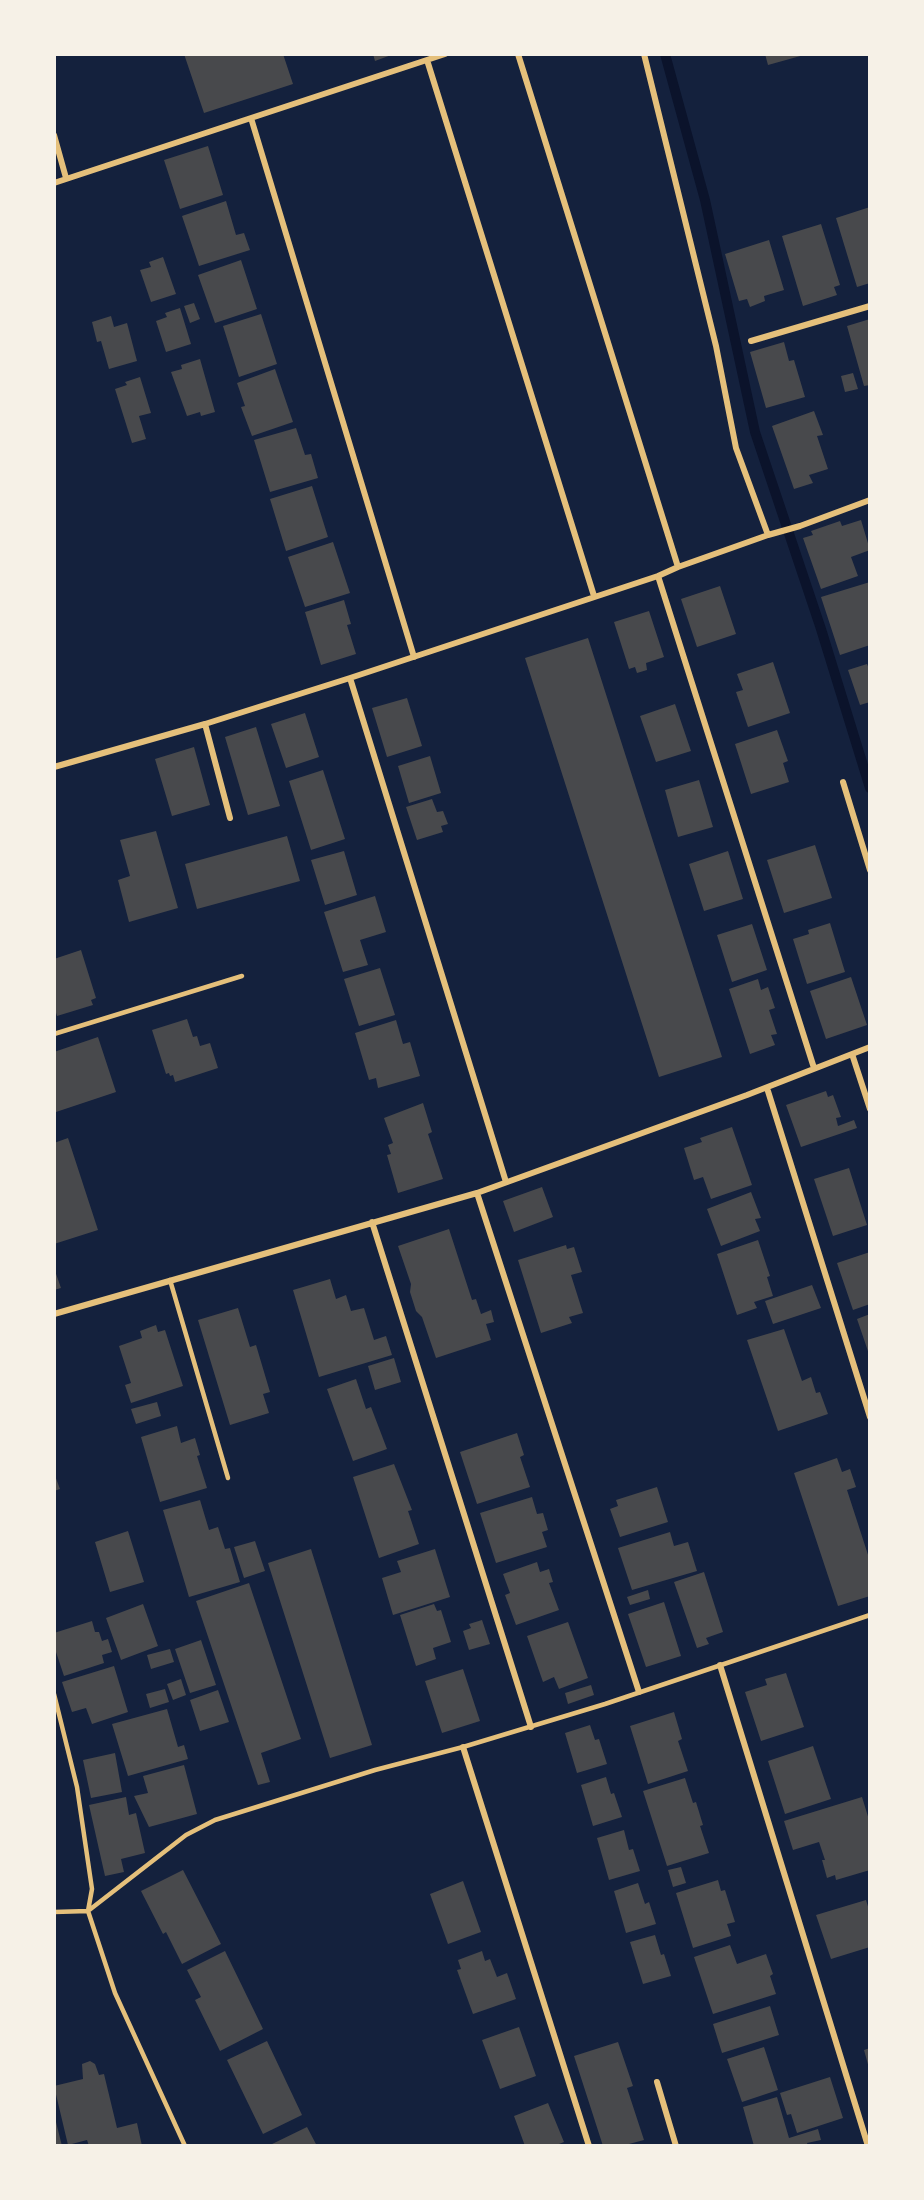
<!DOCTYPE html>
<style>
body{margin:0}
#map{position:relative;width:924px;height:2200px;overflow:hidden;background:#14213d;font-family:Quicksand,sans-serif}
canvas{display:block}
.frame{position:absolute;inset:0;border:56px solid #f6f1e7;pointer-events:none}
</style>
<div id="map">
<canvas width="924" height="2200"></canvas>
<div class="frame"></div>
</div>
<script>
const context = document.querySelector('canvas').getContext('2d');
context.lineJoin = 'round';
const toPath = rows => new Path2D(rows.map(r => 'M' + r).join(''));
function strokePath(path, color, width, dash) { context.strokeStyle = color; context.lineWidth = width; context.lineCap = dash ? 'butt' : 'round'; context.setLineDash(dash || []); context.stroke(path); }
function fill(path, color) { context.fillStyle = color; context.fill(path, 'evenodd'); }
strokePath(toPath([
 [665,54,705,200,755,432,821,629,870,788]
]), '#0b132b', 10);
fill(toPath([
 [184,54,283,54,293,84,204,113],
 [373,54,394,54,375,61],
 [765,54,804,54,804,55,768,65],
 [208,146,223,195,180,209,164,160],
 [226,201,236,235,244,233,250,250,199,266,182,216],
 [870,207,870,283,857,287,836,218],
 [821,224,840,285,834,287,837,295,803,306,782,236],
 [769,240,784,290,764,296,765,301,750,307,747,299,739,301,725,254],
 [163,257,176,294,151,302,140,270,151,267,149,262],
 [241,260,257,309,215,323,198,275],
 [194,303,200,319,190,323,184,306],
 [180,308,191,344,166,352,156,321,167,317,165,313],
 [261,314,277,364,239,377,223,326],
 [111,316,114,327,127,323,137,361,109,369,101,341,97,342,92,322],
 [870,319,870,385,864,386,847,326],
 [784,342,789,361,794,360,805,397,766,408,750,352],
 [200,359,215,412,201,416,200,412,187,416,171,372,182,369,181,365],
 [275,369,293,422,252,436,241,407,245,406,237,383],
 [853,373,858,389,845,392,841,376],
 [140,377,151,413,139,416,146,439,132,443,115,389,127,385,125,382],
 [814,411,823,435,817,436,828,469,809,475,813,483,794,489,772,426],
 [296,428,305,455,311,454,318,478,270,492,254,440],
 [312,486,328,537,286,551,270,499],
 [861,520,870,550,851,557,858,576,821,589,803,538,813,535,811,531,840,521,842,526],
 [333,542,350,593,305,607,288,557],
 [870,582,870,645,840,655,821,597],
 [720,586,736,634,697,647,681,599],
 [344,600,351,624,347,625,356,654,321,665,305,612],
 [649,611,664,657,646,663,647,670,637,673,635,667,629,669,614,622],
 [588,638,722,1057,659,1077,525,658],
 [773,662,790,713,748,727,736,692,743,690,737,674],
 [867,664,870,671,870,702,860,705,848,670],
 [407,698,422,746,387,757,372,708],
 [675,704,691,751,656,762,640,716],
 [305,713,319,757,286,768,271,724],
 [256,727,280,806,248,815,225,737],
 [777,730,788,761,783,763,789,782,751,794,735,744],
 [194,747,210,805,172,816,155,759],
 [430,756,441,793,409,803,398,766],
 [323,770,345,839,311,850,289,781],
 [699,780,713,827,678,837,665,790],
 [432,799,437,812,443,811,448,824,441,826,443,832,417,840,406,807],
 [156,831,178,908,129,922,118,880,130,876,120,840],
 [287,836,300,881,197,909,185,864],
 [815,845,832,898,784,913,767,860],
 [344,851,357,895,325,905,311,860],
 [728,851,743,899,704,911,689,864],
 [375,896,386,932,360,940,368,965,343,972,324,912],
 [830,923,845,972,807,984,793,939,809,934,808,930],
 [752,924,767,970,732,982,717,935],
 [81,950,96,998,91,1000,93,1005,57,1016,54,1006,54,959],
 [380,968,395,1015,359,1026,344,979],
 [851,977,867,1025,826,1039,810,991],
 [758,979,761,990,768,987,775,1008,769,1010,777,1034,771,1035,775,1045,750,1054,729,989],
 [187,1019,193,1037,197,1036,200,1046,210,1043,218,1068,175,1082,173,1075,170,1076,169,1073,166,1074,152,1030],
 [396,1020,403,1044,410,1042,420,1076,378,1088,376,1078,369,1080,355,1033],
 [98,1037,116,1092,56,1112,54,1052],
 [826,1091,828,1097,833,1095,841,1117,836,1118,838,1126,854,1120,857,1128,801,1147,786,1105],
 [423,1103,432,1132,428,1134,443,1179,398,1193,387,1155,391,1154,388,1145,393,1143,384,1118],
 [732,1127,752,1185,711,1199,703,1177,694,1180,684,1148,702,1142,700,1138],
 [68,1138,98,1230,54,1244,54,1143],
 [849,1168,867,1225,833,1236,814,1179],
 [542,1187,553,1217,514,1232,503,1201],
 [751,1192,761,1218,755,1219,760,1231,721,1246,707,1209],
 [449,1229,472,1300,476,1299,481,1314,491,1310,494,1322,486,1324,491,1340,436,1358,422,1317,416,1311,410,1292,411,1284,398,1246],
 [758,1240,770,1276,767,1277,773,1296,754,1302,757,1308,737,1315,717,1254],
 [566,1245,567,1249,574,1247,582,1272,571,1275,583,1313,569,1317,572,1323,541,1333,518,1260],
 [870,1252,870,1304,853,1310,837,1263],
 [54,1268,61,1288,54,1290],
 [330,1279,336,1299,346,1295,351,1311,364,1308,374,1340,386,1336,392,1355,319,1377,293,1290],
 [812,1285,821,1308,773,1324,765,1301],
 [238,1308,250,1347,256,1345,270,1392,263,1394,269,1413,230,1425,198,1320],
 [870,1314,870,1357,857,1319],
 [156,1325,158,1332,165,1330,183,1386,131,1403,125,1385,131,1383,119,1346,142,1338,140,1331],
 [784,1329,802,1381,811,1377,816,1393,820,1392,828,1414,778,1431,747,1340],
 [394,1358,401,1382,375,1390,368,1366],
 [356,1379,366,1409,371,1407,387,1449,353,1461,327,1389],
 [157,1402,161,1416,136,1424,131,1409],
 [177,1426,181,1443,195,1438,200,1455,197,1456,207,1488,160,1502,141,1437],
 [517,1433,524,1455,520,1457,530,1487,477,1504,460,1452],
 [837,1458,842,1472,850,1469,856,1487,847,1490,870,1561,870,1596,838,1606,794,1473],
 [394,1464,412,1510,408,1511,419,1544,379,1558,353,1477],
 [54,1473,60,1489,54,1491],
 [657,1487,668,1522,620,1537,610,1509,618,1506,616,1500],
 [532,1497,537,1514,543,1513,548,1530,542,1532,547,1547,496,1563,480,1513],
 [200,1500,209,1530,218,1527,225,1549,230,1548,240,1582,189,1597,163,1510],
 [128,1531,144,1582,110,1592,95,1542],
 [670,1532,674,1546,688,1542,697,1571,632,1590,618,1548],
 [255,1541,265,1571,244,1578,234,1547],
 [311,1549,372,1745,330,1758,268,1563],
 [435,1549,450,1597,393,1615,382,1578,401,1572,397,1561],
 [537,1562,540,1572,549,1569,553,1582,549,1583,559,1610,516,1625,505,1595,510,1593,503,1574],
 [704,1572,723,1632,706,1638,709,1644,697,1648,674,1582],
 [249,1583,301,1739,261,1753,270,1782,258,1785,196,1601],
 [648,1590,650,1599,630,1605,627,1597],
 [664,1602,681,1656,646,1667,628,1614],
 [143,1604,158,1646,121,1660,106,1618],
 [434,1604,437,1611,441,1610,451,1642,433,1648,436,1659,416,1666,400,1615],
 [482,1620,490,1644,469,1650,463,1631,471,1628,469,1624],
 [92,1621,95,1632,99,1632,102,1641,108,1639,112,1652,102,1655,104,1663,64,1676,54,1646,54,1633],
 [568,1622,588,1678,559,1689,554,1677,543,1682,527,1636],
 [201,1640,216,1685,190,1693,175,1649],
 [170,1649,174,1662,151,1669,147,1655],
 [114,1666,128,1712,92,1724,86,1708,72,1712,62,1682],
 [463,1669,480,1721,442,1733,425,1681],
 [786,1673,804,1727,761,1741,745,1692,767,1685,765,1679],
 [181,1679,186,1695,173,1700,167,1684],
 [591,1685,594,1695,568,1704,565,1693],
 [165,1689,169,1702,150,1708,146,1694],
 [218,1690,229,1722,200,1731,190,1700],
 [167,1709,178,1747,184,1745,188,1759,128,1776,112,1724],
 [674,1712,682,1739,678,1741,688,1771,648,1784,630,1726],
 [590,1725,595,1740,599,1739,607,1764,577,1773,565,1733],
 [813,1746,831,1799,785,1814,768,1761],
 [115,1753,122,1792,91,1798,83,1760],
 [184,1765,197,1814,149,1827,134,1796,148,1793,143,1776],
 [606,1777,611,1794,614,1793,622,1817,593,1826,581,1785],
 [685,1778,693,1803,696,1802,703,1825,700,1826,709,1853,667,1866,643,1791],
 [126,1797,129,1815,136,1813,145,1853,121,1859,124,1872,105,1876,89,1805],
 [862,1797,870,1823,870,1870,836,1880,835,1875,827,1878,822,1860,825,1860,819,1842,793,1850,784,1821],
 [624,1830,629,1850,633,1849,640,1871,609,1880,597,1838],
 [681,1867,686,1883,673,1887,668,1870],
 [183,1870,221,1944,182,1964,166,1932,163,1934,141,1891],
 [718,1880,721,1891,725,1890,735,1922,727,1924,731,1936,693,1948,676,1893],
 [463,1881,481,1932,448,1944,430,1894],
 [638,1883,645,1904,649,1902,656,1924,626,1933,614,1891],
 [866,1900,870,1913,870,1947,831,1959,816,1915],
 [655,1935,661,1955,664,1954,671,1976,643,1984,630,1942],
 [730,1945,737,1964,766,1954,773,1974,770,1976,776,1994,713,2014,694,1957],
 [225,1951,263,2029,220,2051,195,2000,201,1997,187,1970],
 [482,1951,485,1961,490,1959,497,1977,507,1973,516,1999,473,2014,457,1970,461,1969,458,1960],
 [770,2006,779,2035,722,2053,713,2024],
 [519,2027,536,2076,500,2089,482,2040],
 [267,2041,302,2115,263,2134,227,2060],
 [618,2042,633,2086,627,2088,644,2140,629,2144,630,2146,603,2146,574,2056],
 [764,2047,778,2090,742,2102,727,2059],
 [870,2048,870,2068,869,2068,864,2050],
 [90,2061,95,2064,99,2075,104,2074,117,2128,137,2123,142,2146,89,2146,87,2140,68,2145,54,2086,83,2079,82,2064],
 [830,2077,843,2118,797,2133,791,2114,787,2115,780,2093],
 [777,2097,789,2138,818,2129,821,2140,807,2143,808,2146,754,2146,743,2107],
 [548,2103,564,2142,554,2146,525,2146,514,2116],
 [54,2118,55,2118,62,2146,54,2146],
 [307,2127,317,2146,268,2146]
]), '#48494c');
strokePath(toPath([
 [54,1034,242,976],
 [170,1280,228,1478],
 [54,1694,77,1787,92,1889,88,1911,115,1993,185,2146],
 [54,1912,88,1911,186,1835,215,1820,375,1770,463,1747,605,1704,870,1615]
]), '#e5c07b', 4.5);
strokePath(toPath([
 [518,54,678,567],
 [644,54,716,346,736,448,768,535],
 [427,60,594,596],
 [251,118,414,657],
 [54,135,66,178],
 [54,183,445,54],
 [751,341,870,306],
 [658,576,814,1068],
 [350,678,506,1182],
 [205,724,230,818],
 [54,767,205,724,350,678,658,576,678,567,768,535,800,526,870,500],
 [843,782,870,870],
 [852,1054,870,1109],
 [767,1088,870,1417],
 [477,1193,639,1692],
 [372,1222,531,1727],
 [54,1314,477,1193,747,1095,870,1047],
 [720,1665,868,2146],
 [463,1747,589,2146],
 [657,2082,676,2146]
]), '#e5c07b', 6);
</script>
